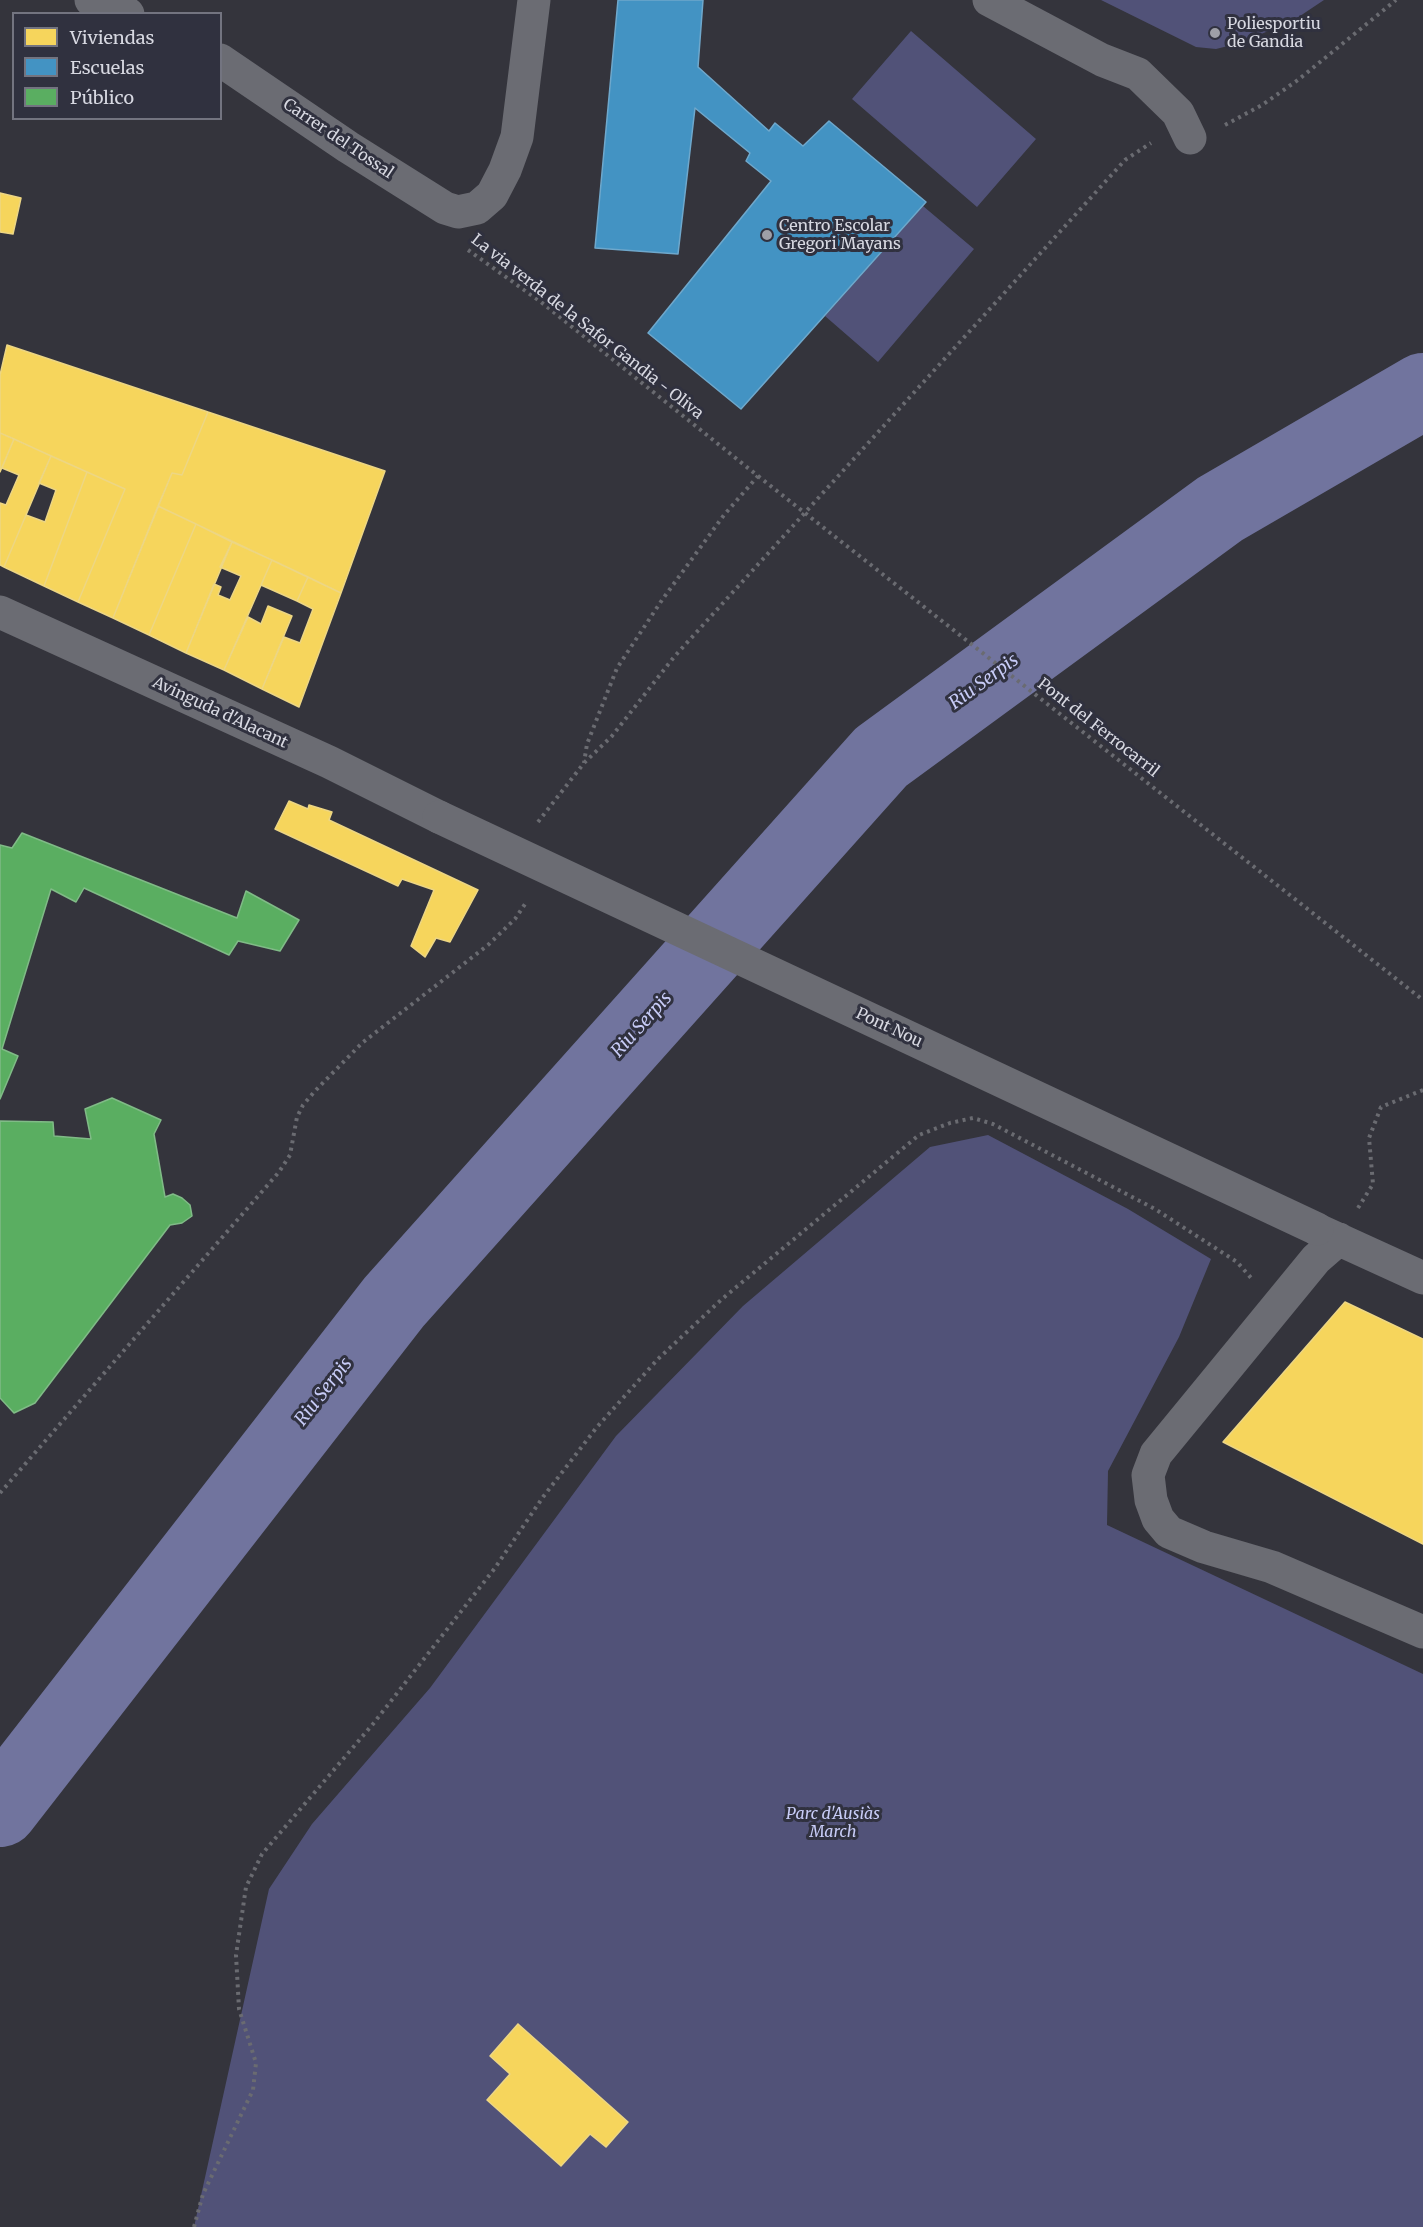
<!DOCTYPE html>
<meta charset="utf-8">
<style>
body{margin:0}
#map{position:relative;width:1423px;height:2227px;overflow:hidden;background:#34343c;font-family:Merriweather,serif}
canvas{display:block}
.legend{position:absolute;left:12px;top:12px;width:210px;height:108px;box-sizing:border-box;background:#30313f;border:2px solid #737480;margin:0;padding:8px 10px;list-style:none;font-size:18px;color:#d7d8e1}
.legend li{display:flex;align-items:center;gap:12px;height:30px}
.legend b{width:30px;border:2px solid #737480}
</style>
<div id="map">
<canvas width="1423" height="2227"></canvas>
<ul class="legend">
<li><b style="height:16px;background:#f6d55c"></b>Viviendas</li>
<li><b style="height:16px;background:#4393c3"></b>Escuelas</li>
<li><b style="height:16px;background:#5aae61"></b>Público</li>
</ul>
</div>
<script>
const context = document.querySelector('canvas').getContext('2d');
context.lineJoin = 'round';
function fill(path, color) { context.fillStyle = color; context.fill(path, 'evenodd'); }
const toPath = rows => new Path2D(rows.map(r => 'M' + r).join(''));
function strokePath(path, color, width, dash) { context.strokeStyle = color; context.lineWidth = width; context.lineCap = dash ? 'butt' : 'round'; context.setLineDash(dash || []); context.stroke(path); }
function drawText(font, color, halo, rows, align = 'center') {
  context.font = font + ' Merriweather,serif'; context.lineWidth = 6; context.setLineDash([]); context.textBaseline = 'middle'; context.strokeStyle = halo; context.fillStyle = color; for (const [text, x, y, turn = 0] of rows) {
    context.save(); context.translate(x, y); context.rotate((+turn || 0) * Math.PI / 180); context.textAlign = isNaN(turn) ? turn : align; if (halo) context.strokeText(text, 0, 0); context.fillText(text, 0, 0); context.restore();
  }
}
fill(toPath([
 [1101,0,1324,0,1291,22,1236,44,1216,49,1196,47],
 [911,31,1036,139,977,207,852,99],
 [923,206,974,249,878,362,825,316],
 [988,1135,1128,1209,1211,1259,1179,1337,1108,1471,1107,1525,1423,1674,1423,2227,194,2227,269,1889,312,1824,430,1688,616,1436,743,1306,930,1147]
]), '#515278');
const homes = toPath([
 [0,193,21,198,13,234,0,232,0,193],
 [7,345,208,412,182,475,172,473,113,618,78,602,125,489,0,433,0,375,7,345],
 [208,412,385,471,341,593,158,506,172,473,182,475,208,412],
 [0,433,14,439,0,472,0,433],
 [14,439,51,456,4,567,0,565,0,503,6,505,19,475,2,468,14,439],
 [51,456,87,472,44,586,4,567,26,515,45,522,56,490,39,483,51,456],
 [87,472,125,489,78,602,44,586,87,472],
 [158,506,196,524,149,635,113,618,158,506],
 [196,524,232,542,186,653,149,635,196,524],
 [232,542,272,560,224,670,186,653,214,584,221,587,218,595,230,600,241,576,220,567,232,542],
 [272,560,308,577,297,601,261,585,272,560],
 [308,577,341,593,299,707,262,689,284,637,300,643,313,609,297,601,308,577],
 [268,606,292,616,262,689,224,670,248,617,261,624,268,606],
 [289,801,308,809,309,805,332,812,329,820,478,890,450,942,436,938,425,957,411,946,434,890,402,879,398,886,275,829,289,801],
 [1345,1302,1423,1339,1423,1544,1223,1442,1345,1302],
 [518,2024,628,2122,606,2147,590,2134,561,2166,487,2100,510,2074,490,2056,518,2024]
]);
fill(homes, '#f6d55c');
strokePath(homes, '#edd684', 1.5);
const schools = toPath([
 [618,0,703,0,698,67,769,131,775,123,803,146,829,121,926,202,741,409,648,333,771,181,746,161,750,153,695,108,678,254,595,248,618,0]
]);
fill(schools, '#4393c3');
strokePath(schools, '#6fa8cc', 1.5);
const public = toPath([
 [22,833,237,918,246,891,299,920,280,951,238,941,229,955,84,888,76,902,51,889,2,1049,18,1056,0,1099,0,845,12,848,22,833],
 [112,1098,161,1120,154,1134,165,1197,173,1194,182,1198,190,1205,192,1216,182,1223,170,1225,35,1403,14,1413,0,1398,0,1121,53,1122,54,1136,91,1139,85,1109,112,1098]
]);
fill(public, '#5aae61');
strokePath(public, '#80bb87', 1.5);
strokePath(toPath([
 [0,1809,394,1302,881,757,1220,509,1423,391]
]), '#71749e', 76);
strokePath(toPath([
 [1225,125,1262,105,1298,80,1396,0],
 [468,250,541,302,758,476,724,515,662,600,617,668,587,744,584,763],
 [538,822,584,763,612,736,674,657,1125,160,1151,143],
 [1358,1208,1373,1184,1369,1138,1381,1107,1423,1090],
 [0,1493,279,1172,290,1155,297,1117,303,1105,315,1091,362,1043,488,945,515,919,527,901],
 [194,2227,203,2194,253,2090,256,2063,239,2009,236,1955,246,1887,262,1854,373,1724,495,1568,543,1497,597,1427,658,1359,722,1299,919,1135,950,1123,973,1118,993,1124,1155,1209,1237,1262,1252,1279]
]), '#6a6b71', 4, [3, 4.5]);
strokePath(toPath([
 [91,0,128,14],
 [989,0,1102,60,1138,74,1178,113,1190,138],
 [220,60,348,147,445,208,458,212,477,208,492,195,505,170,517,137,534,0],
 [0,612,329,762,439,817],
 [1318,1230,1423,1278],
 [1339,1239,1316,1259,1156,1454,1148,1475,1151,1500,1158,1519,1169,1532,1204,1547,1272,1567,1423,1632]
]), '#6b6c73', 33);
strokePath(toPath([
 [758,476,1423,1000]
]), '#6a6b71', 4, [3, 4.5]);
strokePath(toPath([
 [439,817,1317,1229]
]), '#6b6c73', 33);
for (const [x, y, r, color] of [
 [1215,33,6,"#9e9fa7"],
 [767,235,6,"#9e9fa7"]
]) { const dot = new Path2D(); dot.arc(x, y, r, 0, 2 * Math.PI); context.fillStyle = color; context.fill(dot); strokePath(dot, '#30313f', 2); }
drawText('16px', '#d7d8e1', '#30313f', [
 ["Poliesportiu",1227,24],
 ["de Gandia",1227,42],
 ["Centro Escolar",779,226],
 ["Gregori Mayans",779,244]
], 'left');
drawText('16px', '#d7d8e1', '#30313f', [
 ["Carrer del Tossal",338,139,34],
 ["La via verda de la Safor Gandia - Oliva",587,327,38],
 ["Avinguda d'Alacant",220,713,25],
 ["Pont del Ferrocarril",1098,728,38],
 ["Pont Nou",889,1028,25]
]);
drawText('italic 16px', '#c8ccf7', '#30313f', [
 ["Parc d'Ausiàs",833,1814],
 ["March",833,1832]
]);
drawText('italic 18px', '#c7cbf6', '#30313f', [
 ["Riu Serpis",984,682,-36],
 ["Riu Serpis",642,1025,-48],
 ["Riu Serpis",324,1392,-52]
]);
</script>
